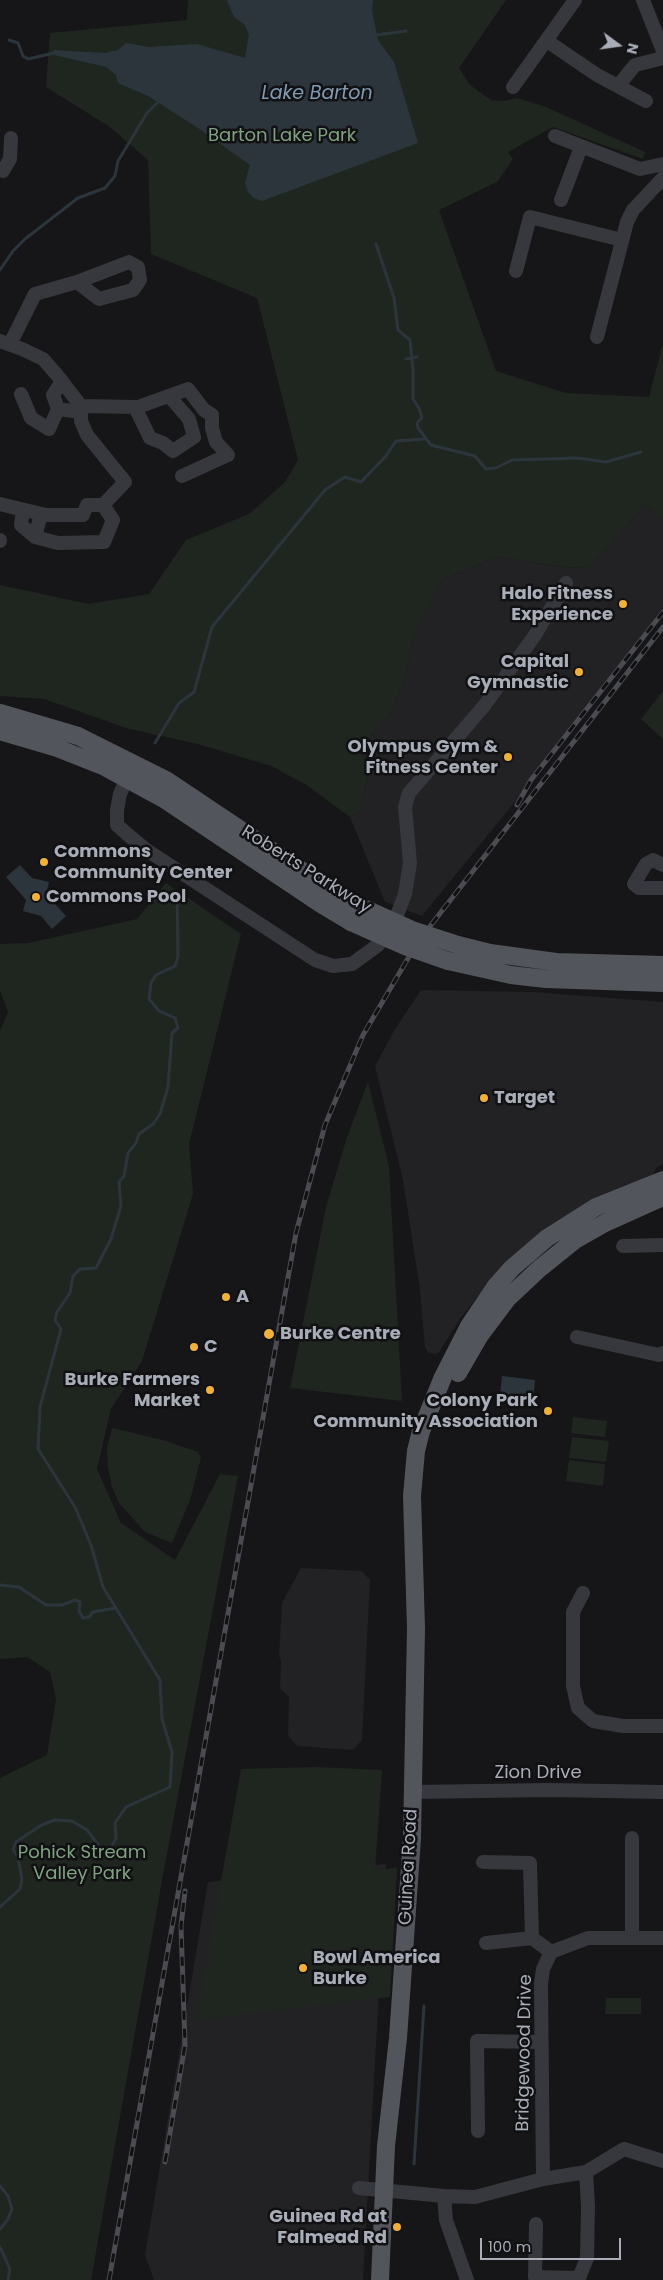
<!DOCTYPE html>
<style>
body{margin:0}
#map{position:relative;width:663px;height:2280px;overflow:hidden;background:#161618;font-family:Poppins,sans-serif}
canvas{display:block}
.north{position:absolute;left:593px;top:20px;width:50px;height:50px;-webkit-text-stroke:4px #111113;paint-order:stroke;rotate:104deg;font-size:14px;font-weight:700;line-height:20px;text-align:center;color:#a8adb8}
.north::after{content:'';display:block;margin:auto;width:18px;height:22px;background:#a8adb8;clip-path:polygon(50% 0,100% 100%,50% 72%,0 100%)}
.scale{position:absolute;left:480px;top:2238px;width:141px;height:22px;box-sizing:border-box;border:2px solid #a8adb8;border-top:0;padding-left:6px;font-size:15px;line-height:18px;white-space:nowrap;color:#a8adb8;-webkit-text-stroke:4px #111113;paint-order:stroke}
</style>
<div id="map">
<canvas width="663" height="2280"></canvas>
<div class="north">N</div>
<div class="scale">100 m</div>
</div>
<script>
const context = document.querySelector('canvas').getContext('2d');
context.lineJoin = 'round';
function fill(path, color) { context.fillStyle = color; context.fill(path, 'evenodd'); }
const toPath = rows => new Path2D(rows.map(r => 'M' + r).join(''));
function strokePath(path, color, width, dash) { context.strokeStyle = color; context.lineWidth = width; context.lineCap = dash ? 'butt' : 'round'; context.setLineDash(dash || []); context.stroke(path); }
function drawText(font, color, halo, rows, align = 'center') {
  context.font = font + ' Poppins,sans-serif'; context.lineWidth = 5; context.setLineDash([]); context.textBaseline = 'middle'; context.strokeStyle = halo; context.fillStyle = color; for (const [text, x, y, turn = 0] of rows) {
    context.save(); context.translate(x, y); context.rotate((+turn || 0) * Math.PI / 180); context.textAlign = isNaN(turn) ? turn : align; if (halo) context.strokeText(text, 0, 0); context.fillText(text, 0, 0); context.restore();
  }
}
fill(toPath([
 [645,505,663,519,663,607,540,771,422,916,385,902,350,817,361,809,368,771,360,747,391,713,405,678,413,638,442,580,496,557,562,567,589,568],
 [421,990,533,992,663,1002,663,1164,657,1167,652,1175,611,1192,489,1283,460,1319,439,1352,435,1354,429,1353,425,1348,420,1290,403,1180,375,1066,395,1029],
 [301,1568,362,1571,370,1580,362,1740,353,1750,297,1746,288,1735,289,1697,280,1688,281,1661,279,1656,282,1603],
 [386,1864,363,2280,154,2280,145,2255,208,1882]
]), '#222225');
fill(toPath([
 [188,0,506,0,459,68,470,85,491,100,505,101,517,98,546,107,645,152,643,159,553,127,508,152,513,159,497,182,439,210,496,371,566,393,649,397,663,343,663,519,645,505,589,568,563,567,496,557,442,580,413,638,405,678,391,713,360,747,368,771,361,809,350,817,305,784,271,766,198,744,129,729,44,699,0,696,0,585,88,604,149,594,186,540,249,514,285,482,298,460,257,298,151,254,148,160,110,127,46,87,50,33,187,20],
 [663,691,663,739,641,719],
 [166,883,241,934,189,1144,193,1194,142,1361,111,1409,97,1469,121,1523,175,1560,220,1474,238,1476,163,1875,91,2280,0,2280,0,1778,47,1755,56,1699,50,1672,27,1657,0,1659,0,1031,8,1012,0,990,0,944,28,943,137,919],
 [368,1082,389,1166,402,1401,290,1388,326,1207,347,1137],
 [573,1417,607,1421,605,1437,571,1433],
 [112,1428,163,1440,198,1452,201,1458,190,1500,172,1543,145,1532,119,1503,112,1487,108,1468,107,1448],
 [572,1437,609,1441,606,1462,569,1458],
 [569,1460,605,1464,603,1486,566,1481],
 [316,1767,382,1770,375,1870,397,1868,390,1997,196,2020,241,1769],
 [606,1998,641,1998,641,2014,605,2014]
]), '#1e261f');
fill(toPath([
 [227,0,373,0,372,11,378,40,394,62,418,143,262,201,254,198,248,192,245,183,250,165,198,128,148,96,118,83,116,75,106,67,54,55,54,50,105,53,118,50,126,43,149,47,197,44,245,58,249,34,244,24,234,17],
 [20,865,32,878,49,882,46,894,66,916,52,929,41,916,23,911,26,900,6,877],
 [502,1376,535,1380,533,1402,500,1396]
]), '#2c353c');
strokePath(toPath([
 [377,35,406,31],
 [9,40,18,43,23,56,28,59,54,53],
 [376,244,394,298,398,330,410,340,413,371,413,399,419,408,422,418,417,423,418,428,431,445,475,456,486,469,496,468,512,460,578,458,606,462,641,452],
 [0,270,13,251,25,239,78,198,105,188,115,176,118,161,147,113,157,103],
 [406,359,417,357],
 [155,743,179,703,194,692,212,627,325,490,345,477,361,482,386,456,396,441,424,439],
 [0,1585,19,1587,46,1605,62,1605,75,1600,80,1602,79,1611,83,1618,89,1617,93,1612,116,1608],
 [0,1907,20,1889,22,1880,18,1857,13,1849,16,1842,40,1826,54,1820,72,1821,87,1830,103,1851,109,1850,116,1839,115,1823,126,1807,170,1787,172,1752,162,1719,160,1680,103,1587,91,1545,75,1507,38,1449,40,1407,61,1329,55,1320,57,1312,70,1293,73,1276,80,1269,96,1268,111,1239,121,1206,119,1182,124,1176,128,1153,136,1143,139,1134,153,1124,160,1114,168,1087,172,1033,178,1028,175,1018,159,1011,149,999,151,983,156,975,175,966,178,957,177,894],
 [414,2164,424,2006],
 [0,2186,8,2196,12,2209,8,2219,0,2229],
 [0,2247,10,2269,8,2280]
]), '#2c353c', 3);
strokePath(toPath([
 [643,0,663,51],
 [547,41,597,75,646,101],
 [618,86,635,65,663,58],
 [513,87,575,0],
 [555,136,640,169,663,164],
 [3,171,10,159,11,138],
 [561,200,581,147],
 [516,271,530,217,622,240],
 [597,337,627,222,633,210,663,178],
 [0,341,22,349,43,359,57,375,81,406,81,421,87,435,125,482,103,505,87,505,83,515,46,515,0,504],
 [10,344,35,294,77,282,99,299,133,290,140,280,138,267,129,262,77,282],
 [21,394,31,418,49,429,58,409,81,412],
 [81,406,138,407,188,389,204,410,212,415,212,428,216,442,228,455,182,476],
 [135,407,150,438,163,443,173,451,194,437,189,419,169,396],
 [58,409,53,395,62,381],
 [23,510,21,525,35,537],
 [41,514,35,537,58,543,104,542,113,520,103,505],
 [0,540,0,541],
 [130,770,120,794,117,810,117,825,127,834,145,849,315,960,333,966,352,964,378,945,396,918,405,894,410,863,405,807,409,793,484,706,535,635,566,583],
 [663,865,653,860,646,864,634,884,639,888,663,888],
 [623,1246,663,1245],
 [577,1337,659,1355,663,1353],
 [583,1593,573,1612,573,1686,578,1708,593,1721,623,1726,663,1726],
 [413,1792,550,1790,663,1792],
 [483,1862,530,1863,532,1938],
 [632,1937,632,1838],
 [486,1943,532,1938,551,1952],
 [478,2131,477,2041,541,2042],
 [543,2179,541,1984,543,1969,551,1952,588,1938,663,1938],
 [359,2188,444,2196,475,2197,543,2179,586,2172,624,2149,663,2161],
 [444,2196,446,2220,467,2280],
 [536,2224,535,2277,579,2278,587,2258,588,2206,586,2172]
]), '#37383d', 14);
strokePath(toPath([
 [0,713,78,736,166,780,320,883,361,907],
 [0,731,57,748,105,767,164,799,321,904,351,922],
 [458,945,490,953,556,962,663,965],
 [448,961,511,975,546,979,663,983],
 [458,1373,480,1335,507,1299,539,1269,575,1240,605,1223,663,1197],
 [380,2280,386,2146,398,2038,412,1838,416,1628,412,1496,416,1451,421,1431,443,1377,469,1326,496,1286,512,1268,547,1238,596,1207,663,1180]
]), '#53555c', 18);
const rail = toPath([
 [517,805,531,780,663,612],
 [165,2162,185,2045,181,1926,185,1891],
 [109,2280,296,1233,325,1125,363,1035,417,943,663,627]
]);
strokePath(rail, '#4a4c52', 5);
strokePath(rail, '#111113', 3, [9]);
strokePath(toPath([
 [361,907,412,930,458,945],
 [351,922,405,946,448,961]
]), '#53555c', 18);
for (const [x, y, r, color] of [
 [623,604,5,"#f2b134"],
 [579,672,5,"#f2b134"],
 [508,757,5,"#f2b134"],
 [44,862,5,"#f2b134"],
 [36,897,5,"#f2b134"],
 [484,1098,5,"#f2b134"],
 [226,1297,5,"#f2b134"],
 [269,1334,6,"#f2b134"],
 [194,1347,5,"#f2b134"],
 [210,1390,5,"#f2b134"],
 [548,1411,5,"#f2b134"],
 [303,1968,5,"#f2b134"],
 [397,2227,5,"#f2b134"]
]) { const dot = new Path2D(); dot.arc(x, y, r, 0, 2 * Math.PI); context.fillStyle = color; context.fill(dot); strokePath(dot, '#111113', 2); }
drawText('18px', '#7fa381', '#111113', [
 ["Barton Lake Park",282,136],
 ["Pohick Stream",82,1853],
 ["Valley Park",82,1874]
]);
drawText('bold 18px', '#a8adb8', '#111113', [
 ["Halo Fitness",613,594,"right"],
 ["Experience",613,615,"right"],
 ["Capital",569,662,"right"],
 ["Gymnastic",569,683,"right"],
 ["Olympus Gym &",498,747,"right"],
 ["Fitness Center",498,768,"right"],
 ["Commons",54,852],
 ["Community Center",54,873],
 ["Commons Pool",46,897],
 ["Target",494,1098],
 ["A",236,1297],
 ["Burke Centre",280,1334],
 ["C",204,1347],
 ["Burke Farmers",200,1380,"right"],
 ["Market",200,1401,"right"],
 ["Colony Park",538,1401,"right"],
 ["Community Association",538,1422,"right"],
 ["Bowl America",313,1958],
 ["Burke",313,1979],
 ["Guinea Rd at",387,2217,"right"],
 ["Falmead Rd",387,2238,"right"]
], 'left');
drawText('18px', '#a8adb8', '#111113', [
 ["Roberts Parkway",306,870,32],
 ["Zion Drive",538,1773],
 ["Guinea Road",409,1867,-87],
 ["Bridgewood Drive",525,2053,-89]
]);
drawText('italic 19px', '#7f9bb3', '#111113', [
 ["Lake Barton",317,94]
]);
</script>
